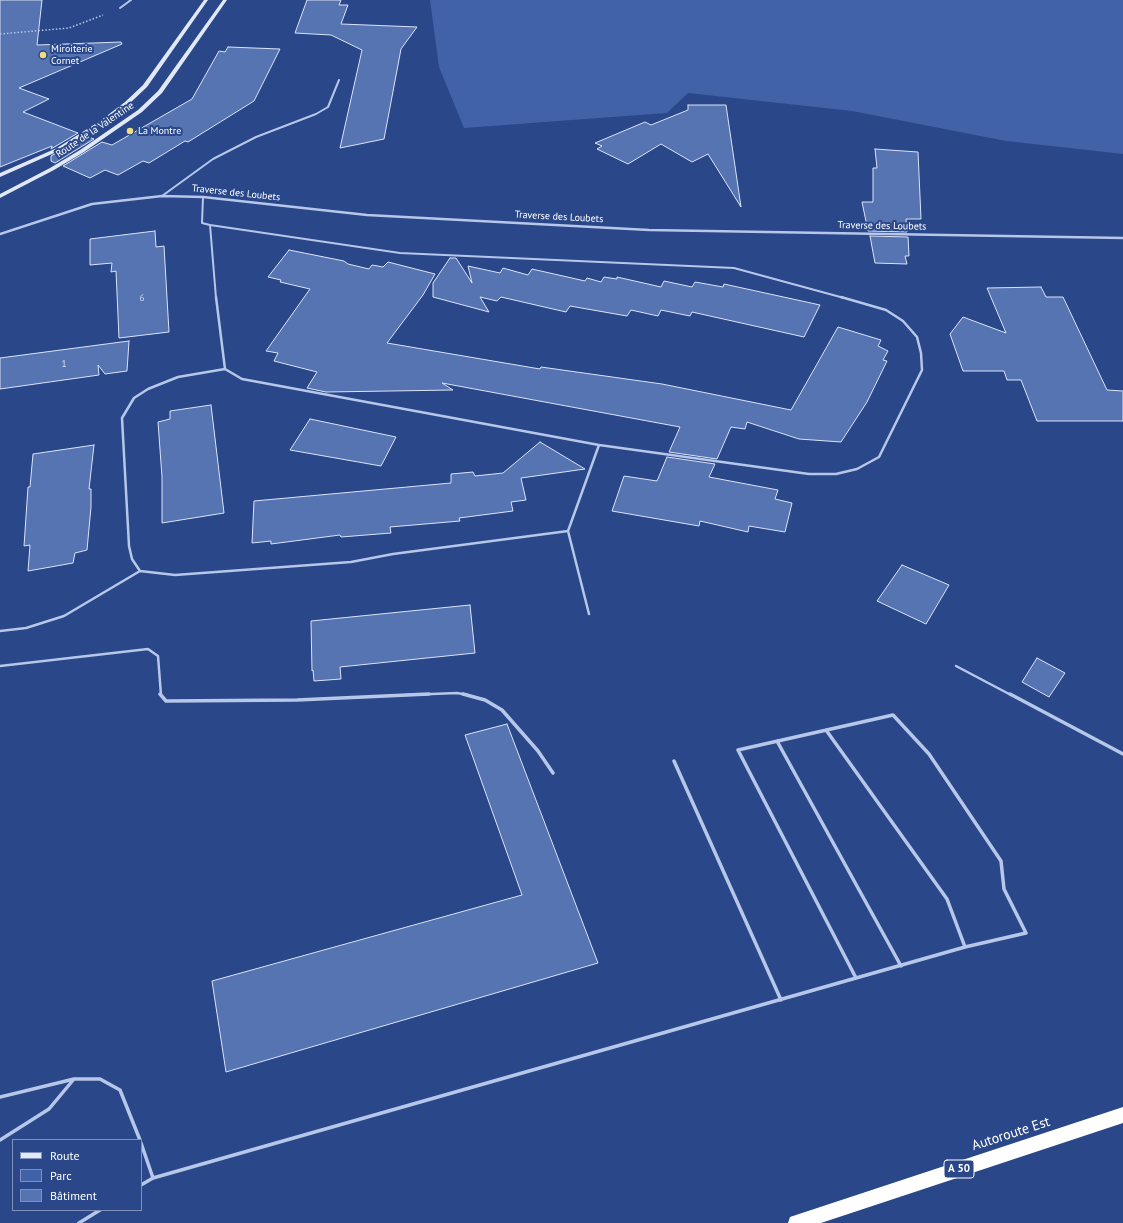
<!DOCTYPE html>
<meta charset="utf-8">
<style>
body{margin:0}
#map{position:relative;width:1123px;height:1223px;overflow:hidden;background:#294789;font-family:"PT Sans",sans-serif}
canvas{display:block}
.legend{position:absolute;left:12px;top:1139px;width:130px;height:72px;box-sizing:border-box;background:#294789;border:1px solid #7f91b8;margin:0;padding:5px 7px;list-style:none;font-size:12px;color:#fff}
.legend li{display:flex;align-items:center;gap:8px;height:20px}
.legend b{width:20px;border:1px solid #7f91b8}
</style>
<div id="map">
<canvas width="1123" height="1223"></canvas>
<ul class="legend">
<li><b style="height:5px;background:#e1e8f8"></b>Route</li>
<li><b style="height:11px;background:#4162a7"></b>Parc</li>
<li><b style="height:11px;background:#5673b2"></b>Bâtiment</li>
</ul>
</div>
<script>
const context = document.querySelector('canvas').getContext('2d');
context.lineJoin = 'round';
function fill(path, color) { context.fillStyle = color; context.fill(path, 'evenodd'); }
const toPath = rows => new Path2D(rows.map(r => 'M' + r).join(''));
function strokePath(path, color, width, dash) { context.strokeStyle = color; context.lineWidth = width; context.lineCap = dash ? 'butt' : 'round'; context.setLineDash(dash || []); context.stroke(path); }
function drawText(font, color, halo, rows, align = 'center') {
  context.font = font + ' "PT Sans",sans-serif'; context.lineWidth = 4; context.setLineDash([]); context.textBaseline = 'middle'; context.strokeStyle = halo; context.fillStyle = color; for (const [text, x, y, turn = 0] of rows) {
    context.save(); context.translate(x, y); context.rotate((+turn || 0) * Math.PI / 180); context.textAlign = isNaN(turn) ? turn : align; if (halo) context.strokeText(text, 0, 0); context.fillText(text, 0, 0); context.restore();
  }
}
fill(toPath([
 [430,0,1123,0,1123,154,1006,141,852,111,688,93,667,113,464,128,439,67]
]), '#4162a7');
const building = toPath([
 [0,0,42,0,37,45,121,42,122,44,19,88,49,99,23,112,78,133,51,149,52,146,0,167,0,0],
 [307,0,341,0,339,5,348,5,341,24,417,27,401,49,384,139,340,148,362,50,331,35,295,33,307,0],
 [228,47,280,49,254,101,188,142,185,141,149,163,143,161,118,175,105,170,90,178,63,166,102,142,112,145,192,99,219,51,225,52,228,47],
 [688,105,726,105,741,207,708,154,692,162,661,144,628,164,597,149,602,146,595,143,645,122,651,125,688,110,688,105],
 [86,136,94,139,55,163,51,161,51,156,86,136],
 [875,149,918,152,921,219,906,219,907,232,868,231,862,202,873,202,873,168,877,168,875,149],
 [155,231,156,247,164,246,169,332,119,338,116,271,111,272,112,263,90,265,90,239,155,231],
 [870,236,908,237,909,256,905,256,907,264,875,263,870,236],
 [289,250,344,261,348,264,369,269,372,265,383,267,388,262,435,274,423,295,387,343,540,369,541,367,662,384,791,410,838,327,881,340,878,346,888,351,883,360,887,361,867,402,841,442,799,439,747,422,745,429,731,427,717,459,669,452,680,427,442,383,453,390,326,392,307,388,317,372,274,361,278,353,266,351,310,289,280,282,281,280,268,277,289,250],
 [450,258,456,258,472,283,468,266,500,273,503,268,528,275,532,269,585,281,587,278,601,282,604,277,617,279,617,277,661,287,664,281,692,287,695,282,723,287,724,284,820,305,804,337,692,312,690,316,661,310,658,316,631,310,627,316,570,306,566,312,501,297,497,301,480,297,489,312,433,297,433,283,450,258],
 [1041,287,1046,297,1063,297,1107,390,1123,391,1123,421,1037,421,1021,380,1007,380,1004,371,963,371,950,334,963,317,1006,333,987,288,1041,287],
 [129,341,127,371,105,374,98,365,99,375,0,389,0,358,129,341],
 [211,405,224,513,162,523,162,477,158,422,170,419,170,411,211,405],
 [310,419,396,437,381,466,290,450,310,419],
 [540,442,585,469,521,478,526,500,511,502,513,511,459,518,460,521,390,527,391,533,341,537,340,535,271,544,271,541,252,543,254,501,451,483,451,474,473,472,475,476,503,473,540,442],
 [94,445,89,489,91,489,91,507,87,550,75,553,73,563,28,571,30,545,24,546,28,487,30,487,33,454,94,445],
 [667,457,715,464,709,477,778,490,775,499,792,503,785,532,749,526,748,532,700,521,699,526,612,511,624,476,657,481,667,457],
 [902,565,949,585,926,624,877,601,902,565],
 [470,605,475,653,340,667,341,679,314,681,313,670,312,671,311,621,470,605],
 [1037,658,1065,673,1049,697,1022,682,1037,658],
 [507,724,598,963,226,1072,212,981,522,895,465,735,507,724]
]);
fill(building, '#5673b2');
strokePath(building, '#dbe4f7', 1);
strokePath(toPath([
 [0,34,69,28,103,15]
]), '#b7c7e9', 1.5, [1.5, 2]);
strokePath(toPath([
 [120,8,131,0],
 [162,196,213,159,256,137,316,114,328,107,339,80],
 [203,197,202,223,210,225],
 [210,225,400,253,734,268,844,298],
 [210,225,216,298]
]), '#b7c7e9', 2);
strokePath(toPath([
 [216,297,225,369,242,379,599,445,809,474,836,474,857,469,879,457,922,370,921,353,917,337,903,321,886,310,841,297],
 [225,369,178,377,148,389,134,398,122,418,129,546,132,559,140,571,175,575,351,562,393,554,568,531,599,445],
 [568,531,589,614],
 [0,631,26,628,64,616,140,571],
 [0,666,148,649,158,656,161,695],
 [956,666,1011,695],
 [406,695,457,693,468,695]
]), '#b7c7e9', 2.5);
strokePath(toPath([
 [160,694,166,701,297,700,429,694],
 [463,694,485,700,502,710,538,751,553,773],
 [1010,694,1123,754],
 [826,730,947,899,965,947],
 [777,741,901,966],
 [674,761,781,1000],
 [0,1097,74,1079,100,1079,120,1090,140,1140],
 [0,1140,49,1109,74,1079],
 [141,1143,153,1178],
 [141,1185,153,1178,965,947,1026,933,1004,889,1001,861,929,754,893,715,738,750,856,978],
 [79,1223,100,1210]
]), '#b7c7e9', 3.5);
strokePath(toPath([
 [0,234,92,204,162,196,203,197,367,215,649,230,1123,238]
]), '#b7c7e9', 2.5);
fill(toPath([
 [204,0,208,0,147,87,129,104,104,123,61,150,0,177,0,173,57,148,100,121,125,102,143,85,204,0],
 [223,0,227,0,162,93,142,112,84,152,54,170,0,198,0,194,50,168,80,150,138,110,158,91,223,0]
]), '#e1e8f8');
fill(toPath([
 [1123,1107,1123,1123,821,1223,788,1223,790,1217,796,1215,1123,1107]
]), '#fff');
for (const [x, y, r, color] of [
 [43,55,4,"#f0dd7e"],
 [130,131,4,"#f0dd7e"]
]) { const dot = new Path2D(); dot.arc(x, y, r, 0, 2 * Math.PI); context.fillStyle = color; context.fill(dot); strokePath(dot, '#294789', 1.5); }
drawText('9px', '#d5dcec', null, [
 ["6",142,298]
]);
drawText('10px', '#fff', '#294789', [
 ["Miroiterie",51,49],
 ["Cornet",51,61],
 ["La Montre",138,131]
], 'left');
drawText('10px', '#fff', '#294789', [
 ["Route de la Valentine",95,130,-34],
 ["Traverse des Loubets",236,193,6],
 ["Traverse des Loubets",559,217,3],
 ["Traverse des Loubets",882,226,1]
]);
drawText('10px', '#d5dcec', null, [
 ["1",64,364]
]);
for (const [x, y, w] of [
 [959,1169,30]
]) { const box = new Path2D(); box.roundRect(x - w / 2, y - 9, w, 18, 3); context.fillStyle = '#294789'; context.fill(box); strokePath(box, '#fff', 1); }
drawText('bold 11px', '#fff', null, [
 ["A 50",959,1169]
]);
drawText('14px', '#fff', '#294789', [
 ["Autoroute Est",1011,1134,-18]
]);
</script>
